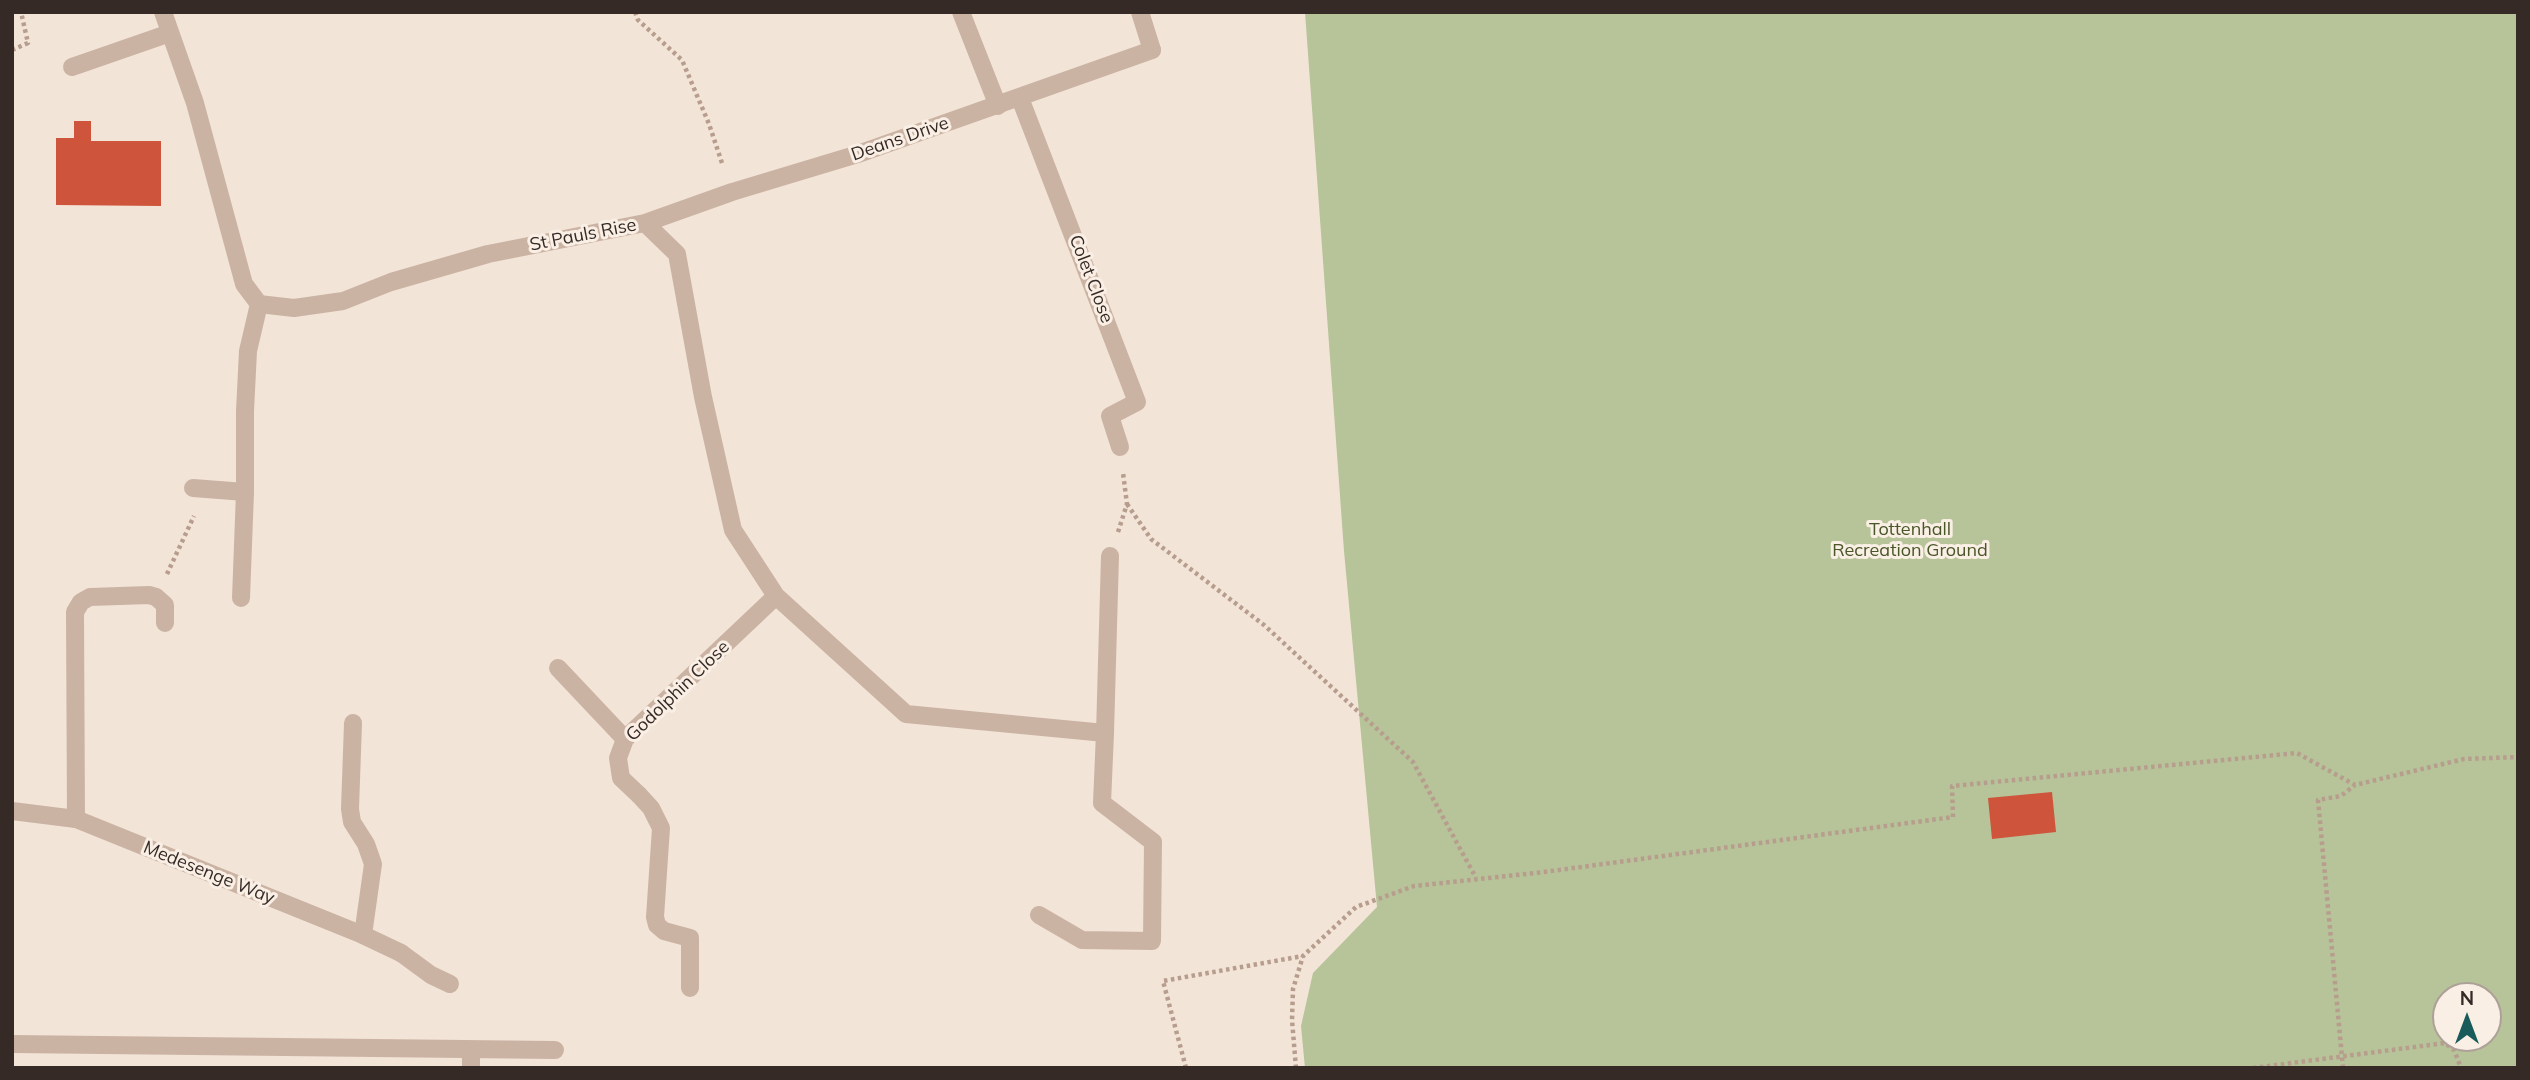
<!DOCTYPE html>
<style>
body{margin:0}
#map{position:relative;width:2530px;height:1080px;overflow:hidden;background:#f3e4d8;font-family:Mulish,sans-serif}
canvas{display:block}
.frame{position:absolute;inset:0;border:14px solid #362a26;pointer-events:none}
.north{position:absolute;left:2432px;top:982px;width:70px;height:70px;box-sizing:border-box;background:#faefe5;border:2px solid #aca099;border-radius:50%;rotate:0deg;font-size:19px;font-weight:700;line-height:28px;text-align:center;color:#362a26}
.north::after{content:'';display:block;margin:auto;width:24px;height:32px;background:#195a5a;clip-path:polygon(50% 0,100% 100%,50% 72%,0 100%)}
</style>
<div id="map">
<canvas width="2530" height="1080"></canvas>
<div class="frame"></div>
<div class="north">N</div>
</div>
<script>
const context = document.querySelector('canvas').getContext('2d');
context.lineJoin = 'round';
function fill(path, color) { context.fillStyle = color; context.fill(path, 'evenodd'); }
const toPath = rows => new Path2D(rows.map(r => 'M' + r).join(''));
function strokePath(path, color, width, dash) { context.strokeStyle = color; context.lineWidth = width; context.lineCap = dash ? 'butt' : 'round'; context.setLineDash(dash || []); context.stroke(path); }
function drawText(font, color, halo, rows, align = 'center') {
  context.font = font + ' Mulish,sans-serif'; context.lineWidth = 6; context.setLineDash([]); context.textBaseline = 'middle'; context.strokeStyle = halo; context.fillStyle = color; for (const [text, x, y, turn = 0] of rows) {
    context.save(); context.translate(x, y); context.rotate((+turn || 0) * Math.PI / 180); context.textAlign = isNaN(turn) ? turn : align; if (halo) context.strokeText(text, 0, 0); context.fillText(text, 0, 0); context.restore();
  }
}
fill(toPath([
 [1305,12,2518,12,2518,1068,1305,1068,1301,1026,1313,973,1377,907,1344,551],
 [2446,996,2488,996,2488,1038,2446,1038]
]), '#b7c398');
fill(toPath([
 [74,121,91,121,91,141,161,141,161,206,56,205,56,138,74,138],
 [2052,792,2056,832,1992,839,1988,798]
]), '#ce543b');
strokePath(toPath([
 [635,12,638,20,682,60,709,124,723,166],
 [12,50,28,43,21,12],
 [1127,504,1151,539,1264,625,1413,762,1476,878],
 [1118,532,1127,504,1123,473],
 [167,574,194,516],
 [1186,1068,1163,981,1303,956],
 [1296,1068,1292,1020,1293,989,1303,956,1356,907,1414,886,1544,872,1953,817,1952,786,2297,753,2355,785,2464,759,2518,757],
 [2253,1068,2445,1043,2454,1050,2461,1068],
 [2343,1068,2318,800,2341,796,2355,785]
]), '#b79d8e', 4.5, [3.5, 3.5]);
strokePath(toPath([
 [961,12,998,106],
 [1140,12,1152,50],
 [72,67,170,33],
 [241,598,245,492],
 [558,668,625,739],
 [353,723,350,809,352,822,366,844,373,864,363,935],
 [639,795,651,808,661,828,655,917,657,925,664,931,690,938,690,988],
 [76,819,75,612,81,602,90,597,149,595,156,597,165,605,165,623],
 [401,953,431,975,450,984],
 [12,1044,555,1050],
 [471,1068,471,1050]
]), '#cbb3a4', 18);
strokePath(toPath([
 [163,12,195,103,244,284,259,304,294,308,343,301,391,282,488,254,645,223,677,254,703,397,733,530,776,596,906,714,1105,733,1102,803,1153,842,1152,941,1082,940,1039,915],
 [1020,98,1137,402,1110,416,1120,447],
 [645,223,732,192,858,154,1152,50],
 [193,488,245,492,245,411,248,351,259,304],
 [1105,733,1110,556],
 [639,795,621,778,618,758,625,739,776,596],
 [12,811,76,819,363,935,401,953]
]), '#cbb3a4', 18);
drawText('18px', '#362a26', '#faefe5', [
 ["Deans Drive",900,139,-19],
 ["St Pauls Rise",583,235,-11],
 ["Colet Close",1091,279,69],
 ["Godolphin Close",678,691,-44],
 ["Medesenge Way",209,873,22]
]);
drawText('18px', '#495628', '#faefe5', [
 ["Tottenhall",1910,530],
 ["Recreation Ground",1910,551]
]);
</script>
